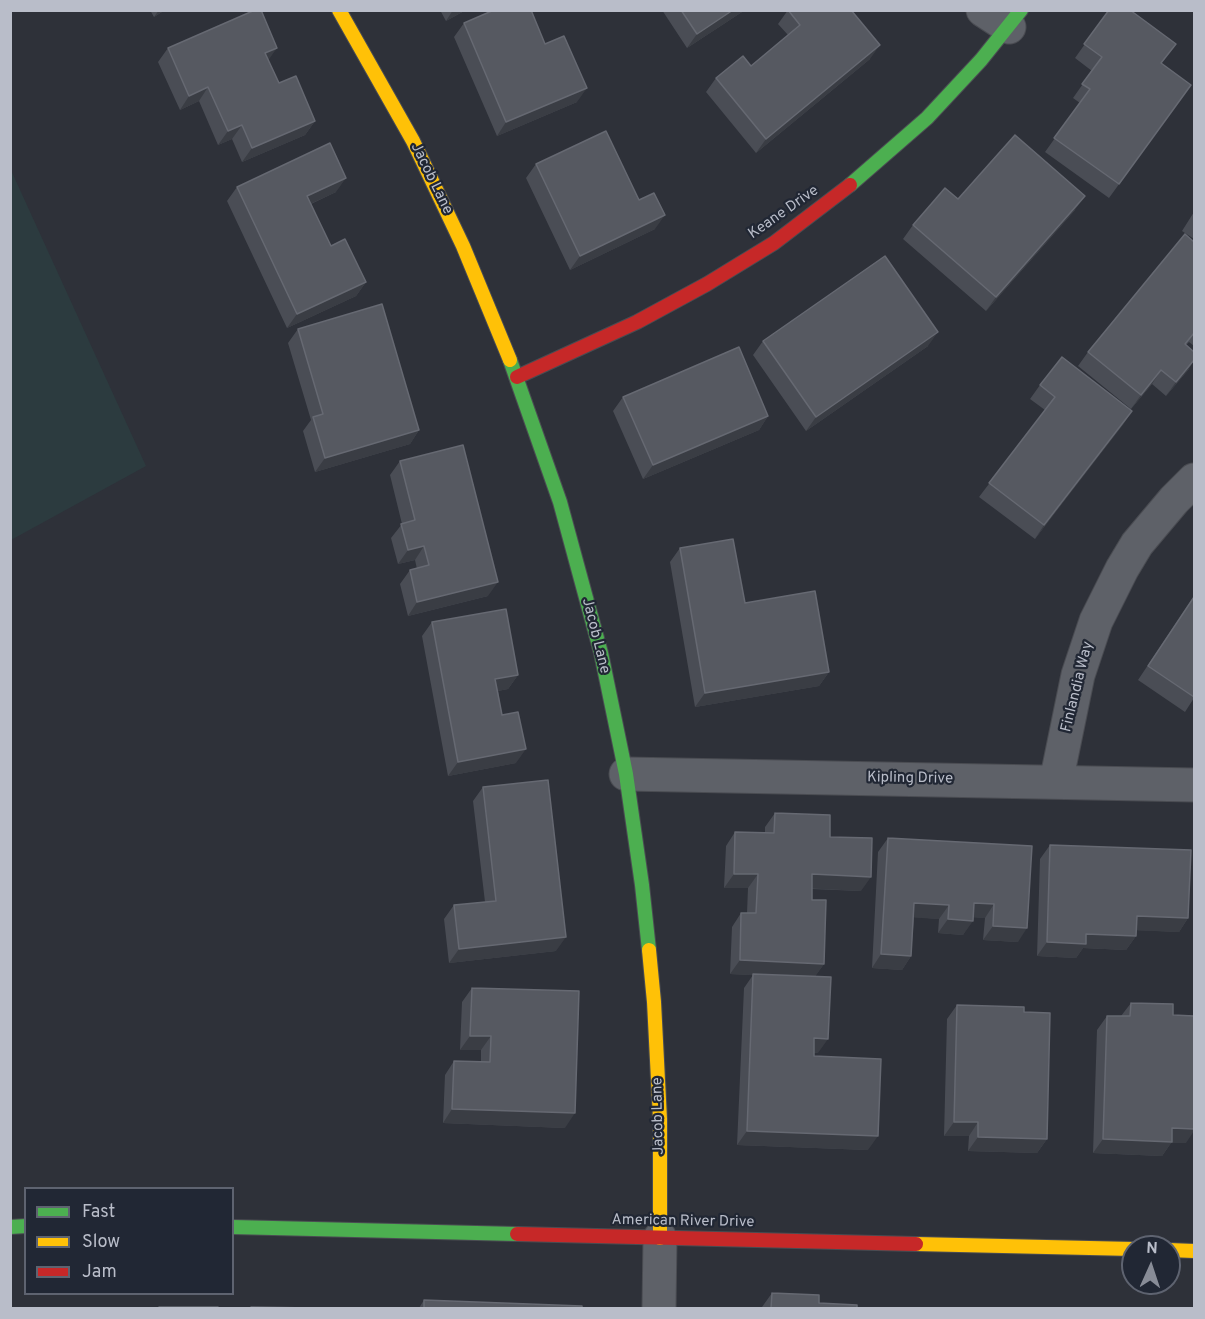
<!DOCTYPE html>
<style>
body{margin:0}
#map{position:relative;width:1205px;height:1319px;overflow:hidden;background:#2e3139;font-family:Overpass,sans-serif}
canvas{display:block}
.frame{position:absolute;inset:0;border:12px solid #b9bdc9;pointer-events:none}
.legend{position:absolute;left:24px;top:1187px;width:210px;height:108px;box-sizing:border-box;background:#212734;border:2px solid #5e6370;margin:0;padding:8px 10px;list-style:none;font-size:18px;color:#b9bdc9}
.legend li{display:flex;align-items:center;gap:12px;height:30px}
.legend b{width:30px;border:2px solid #5e6370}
.north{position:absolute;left:1121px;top:1235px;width:60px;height:60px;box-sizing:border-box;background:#212734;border:2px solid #5e6370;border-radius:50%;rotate:3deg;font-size:16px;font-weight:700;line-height:24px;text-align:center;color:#b9bdc9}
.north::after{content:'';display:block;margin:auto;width:21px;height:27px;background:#888c97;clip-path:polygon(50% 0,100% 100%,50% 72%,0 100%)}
</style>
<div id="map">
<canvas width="1205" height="1319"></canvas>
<div class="frame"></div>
<ul class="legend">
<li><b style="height:8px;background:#4caf50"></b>Fast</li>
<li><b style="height:8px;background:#ffc107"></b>Slow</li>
<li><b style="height:8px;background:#c62828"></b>Jam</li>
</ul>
<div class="north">N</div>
</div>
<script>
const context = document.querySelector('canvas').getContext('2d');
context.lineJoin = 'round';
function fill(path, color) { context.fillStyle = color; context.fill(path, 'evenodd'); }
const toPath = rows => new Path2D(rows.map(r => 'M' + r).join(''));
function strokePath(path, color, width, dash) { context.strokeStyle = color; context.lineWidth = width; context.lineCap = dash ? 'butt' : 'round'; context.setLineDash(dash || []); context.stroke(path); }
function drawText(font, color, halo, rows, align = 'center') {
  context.font = font + ' Overpass,sans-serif'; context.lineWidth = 4.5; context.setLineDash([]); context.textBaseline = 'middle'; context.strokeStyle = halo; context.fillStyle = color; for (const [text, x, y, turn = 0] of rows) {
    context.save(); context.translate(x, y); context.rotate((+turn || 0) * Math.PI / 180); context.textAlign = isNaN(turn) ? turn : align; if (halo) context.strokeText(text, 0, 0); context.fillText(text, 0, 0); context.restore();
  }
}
fill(toPath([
 [10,168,146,466,11,540,10,540]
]), '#2c3b3f');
const street = toPath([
 [983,10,1009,27],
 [626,774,1194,785],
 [1056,782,1078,675,1096,621,1122,569,1137,544,1174,500,1194,480],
 [659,1308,660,1238]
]);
const fast = toPath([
 [850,185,927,118,981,60,1021,10],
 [510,360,560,502,601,653,626,774,642,885,649,950],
 [10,1227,26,1226],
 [232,1227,517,1234]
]);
const slow = toPath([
 [339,10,413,141,463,246,510,360],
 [649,950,654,1002,660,1119,660,1238],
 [916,1244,1133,1249],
 [1169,1250,1194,1251]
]);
const jam = toPath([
 [517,377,637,322,707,284,774,243,850,185],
 [517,1234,916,1244]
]);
strokePath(street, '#4a4c52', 35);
strokePath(fast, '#4a4c52', 16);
strokePath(slow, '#4a4c52', 16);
strokePath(jam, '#4a4c52', 16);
strokePath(street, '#5e6168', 33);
strokePath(fast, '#4caf50', 14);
strokePath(slow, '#ffc107', 14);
strokePath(jam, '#c62828', 14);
fill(toPath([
 [150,10,165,10,154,17],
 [440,10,466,10,446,21],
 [662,10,745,10,687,48],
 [788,10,870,59,756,153,706,92,716,78,751,66,788,35,778,24],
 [1109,10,1162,64,1191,85,1109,198,1045,152,1080,103,1073,98,1092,71,1075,58],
 [464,23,545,44,577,102,497,136,454,37],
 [168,48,268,61,279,83,315,121,305,135,242,162,232,139,218,145,199,101,180,110,158,62],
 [536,164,655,229,570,270,526,178],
 [237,187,336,192,311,204,331,246,366,282,356,296,287,328,227,201],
 [958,199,1075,210,986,311,903,239,913,225],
 [1194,212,1194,239,1182,231],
 [1194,242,1194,346,1189,342,1186,345,1189,369,1166,396,1152,384,1131,409,1078,366,1088,352],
 [298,329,419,430,410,444,315,472,303,431,311,420,288,343],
 [763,341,928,346,806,431,753,355],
 [1040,385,1132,411,1035,539,979,497,1045,410,1030,399],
 [623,397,768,416,759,430,643,479,613,411],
 [400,461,488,596,408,616,400,584,410,570,417,569,415,560,398,564,391,538,402,524,390,475],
 [680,548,745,603,829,672,819,686,695,707,670,562],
 [1194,596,1194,698,1185,712,1138,680],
 [432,622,518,675,508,689,498,691,502,715,516,763,448,776,422,636],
 [483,787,556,951,449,963,444,919,454,905,485,902,473,801],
 [775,813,830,837,861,891,812,889,812,900,824,964,815,976,818,1053,814,1053,814,1056,868,1150,737,1145,744,988,753,975,730,974,732,927,741,913,747,913,748,888,724,888,726,846,735,832,765,833,765,827],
 [888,838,1032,846,1018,942,983,940,985,918,973,917,963,935,938,933,939,919,914,917,911,956,902,970,872,968,878,852],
 [1050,845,1188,918,1179,932,1136,930,1136,936,1126,950,1083,948,1076,958,1037,956,1040,859],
 [472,988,565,1128,443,1123,445,1075,454,1061,481,1062,481,1050,460,1050,462,1002],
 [1131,1003,1173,1015,1186,1143,1171,1143,1162,1156,1093,1153,1097,1030,1107,1016,1121,1016],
 [957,1005,1024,1012,1047,1139,1037,1153,968,1151,969,1136,944,1136,947,1019],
 [772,1293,819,1303,857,1308,762,1308,762,1307],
 [424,1300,582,1308,419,1308]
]), '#4a4d55');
fill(toPath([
 [159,10,165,10,154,17],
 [453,10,466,10,446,21],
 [733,10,745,10,687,48,697,34],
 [880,45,870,59,756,153,766,139],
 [277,48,267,62,265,53],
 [208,87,199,101,180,110,189,96],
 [587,88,577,102,497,136,506,122],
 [315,121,305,135,242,162,252,148],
 [242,125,232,139,218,145,228,131],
 [346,178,336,192,297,210,307,196],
 [1085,196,1075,210,986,311,996,297],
 [665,215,655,229,570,270,580,256],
 [366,282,356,296,287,328,297,314],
 [938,332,928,346,806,431,816,417],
 [1194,360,1189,369,1166,396,1176,382],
 [1161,370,1152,384,1131,409,1141,395],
 [1132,411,1123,425,1035,539,1044,525],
 [768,416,759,430,643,479,653,465],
 [419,430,410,444,315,472,325,458],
 [424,546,415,560,398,564,408,550],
 [498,582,488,596,408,616,417,602],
 [829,672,819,686,695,707,705,693],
 [518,675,508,689,486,693,495,679],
 [526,749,516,763,448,776,458,762],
 [734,874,758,874,748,888,724,888],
 [812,874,871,877,861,891,803,888],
 [914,903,949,905,939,919,904,917],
 [974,903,994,904,985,918,964,917],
 [1137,916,1188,918,1179,932,1127,930],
 [948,919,973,921,963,935,938,933],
 [993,926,1027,928,1018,942,983,940],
 [1086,934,1136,936,1126,950,1083,948,1076,958,1037,956,1047,942],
 [566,937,556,951,449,963,459,949],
 [881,954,911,956,902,970,872,968],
 [740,960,824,964,814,978,730,974],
 [470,1036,491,1036,481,1050,460,1050],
 [814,1038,828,1039,818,1053,805,1052],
 [452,1109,575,1113,565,1128,443,1123],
 [954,1122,978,1122,969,1136,944,1136],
 [1172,1128,1194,1129,1194,1131,1186,1143,1171,1143,1162,1156,1093,1153,1103,1139],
 [747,1131,878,1136,868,1150,737,1145],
 [978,1137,1047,1139,1037,1153,968,1151]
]), '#3a3d44');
const building = toPath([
 [255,10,261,10,277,48,265,53,279,83,296,76,315,121,252,148,242,125,228,131,208,87,189,96,168,48,255,10],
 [494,10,531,10,545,44,564,36,587,88,506,122,464,23,494,10],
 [681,10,733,10,697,34,681,10],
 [788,10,851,10,880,45,766,139,716,78,743,56,751,66,800,25,788,10],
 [1109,10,1130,10,1176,44,1161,63,1191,85,1119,184,1054,138,1090,89,1082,84,1102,57,1084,44,1109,10],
 [606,131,639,200,654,193,665,215,580,256,536,164,606,131],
 [1015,135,1085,196,996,297,913,225,945,188,958,199,1015,135],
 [330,143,346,178,307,196,331,246,345,239,366,282,297,314,237,187,330,143],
 [1185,234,1194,242,1194,333,1185,344,1194,352,1194,360,1176,382,1161,370,1141,395,1088,352,1185,234],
 [885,256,938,332,816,417,763,341,885,256],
 [382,304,419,430,325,458,313,417,323,414,298,329,382,304],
 [739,347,768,416,653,465,623,397,739,347],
 [1062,357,1132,411,1044,525,989,483,1055,397,1040,385,1062,357],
 [463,445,498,582,417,602,410,570,429,565,424,546,408,550,401,524,415,520,400,461,463,445],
 [733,539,745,603,815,591,829,672,705,693,680,548,733,539],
 [1194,597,1194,697,1148,666,1194,597],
 [506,609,518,675,495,679,502,715,518,712,526,749,458,762,432,622,506,609],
 [548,780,566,937,459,949,454,905,496,901,483,787,548,780],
 [775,813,830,815,830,837,872,838,871,877,812,874,812,900,826,900,824,964,740,960,741,913,756,913,758,874,734,874,735,832,774,833,775,813],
 [888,838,1032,846,1027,928,993,926,994,904,974,903,973,921,948,919,949,905,914,903,911,956,881,954,888,838],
 [1050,845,1191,850,1188,918,1137,916,1136,936,1086,934,1086,944,1047,942,1050,845],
 [753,974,831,977,828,1039,814,1038,814,1056,881,1059,878,1136,747,1131,753,974],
 [472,988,579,991,575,1113,452,1109,454,1061,490,1062,491,1036,470,1036,472,988],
 [1131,1003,1173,1004,1173,1015,1194,1016,1194,1129,1172,1128,1172,1142,1103,1139,1107,1016,1130,1016,1131,1003],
 [957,1005,1024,1007,1024,1012,1050,1013,1047,1139,978,1137,978,1122,954,1122,957,1005],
 [772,1293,819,1295,819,1303,857,1305,857,1308,771,1308,772,1293],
 [424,1300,582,1306,582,1308,424,1308,424,1300],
 [159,1307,218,1307,218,1308,159,1308,159,1307],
 [251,1307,311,1308,251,1308,251,1307]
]);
fill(building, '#565961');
strokePath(building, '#666972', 1.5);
drawText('15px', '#b9bdc9', '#212734', [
 ["Jacob Lane",431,179,64],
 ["Keane Drive",784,213,-35],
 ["Jacob Lane",595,636,76],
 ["Finlandia Way",1078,687,-76],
 ["Kipling Drive",910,779,1],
 ["Jacob Lane",659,1116,-91],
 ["American River Drive",683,1222,1]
]);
</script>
